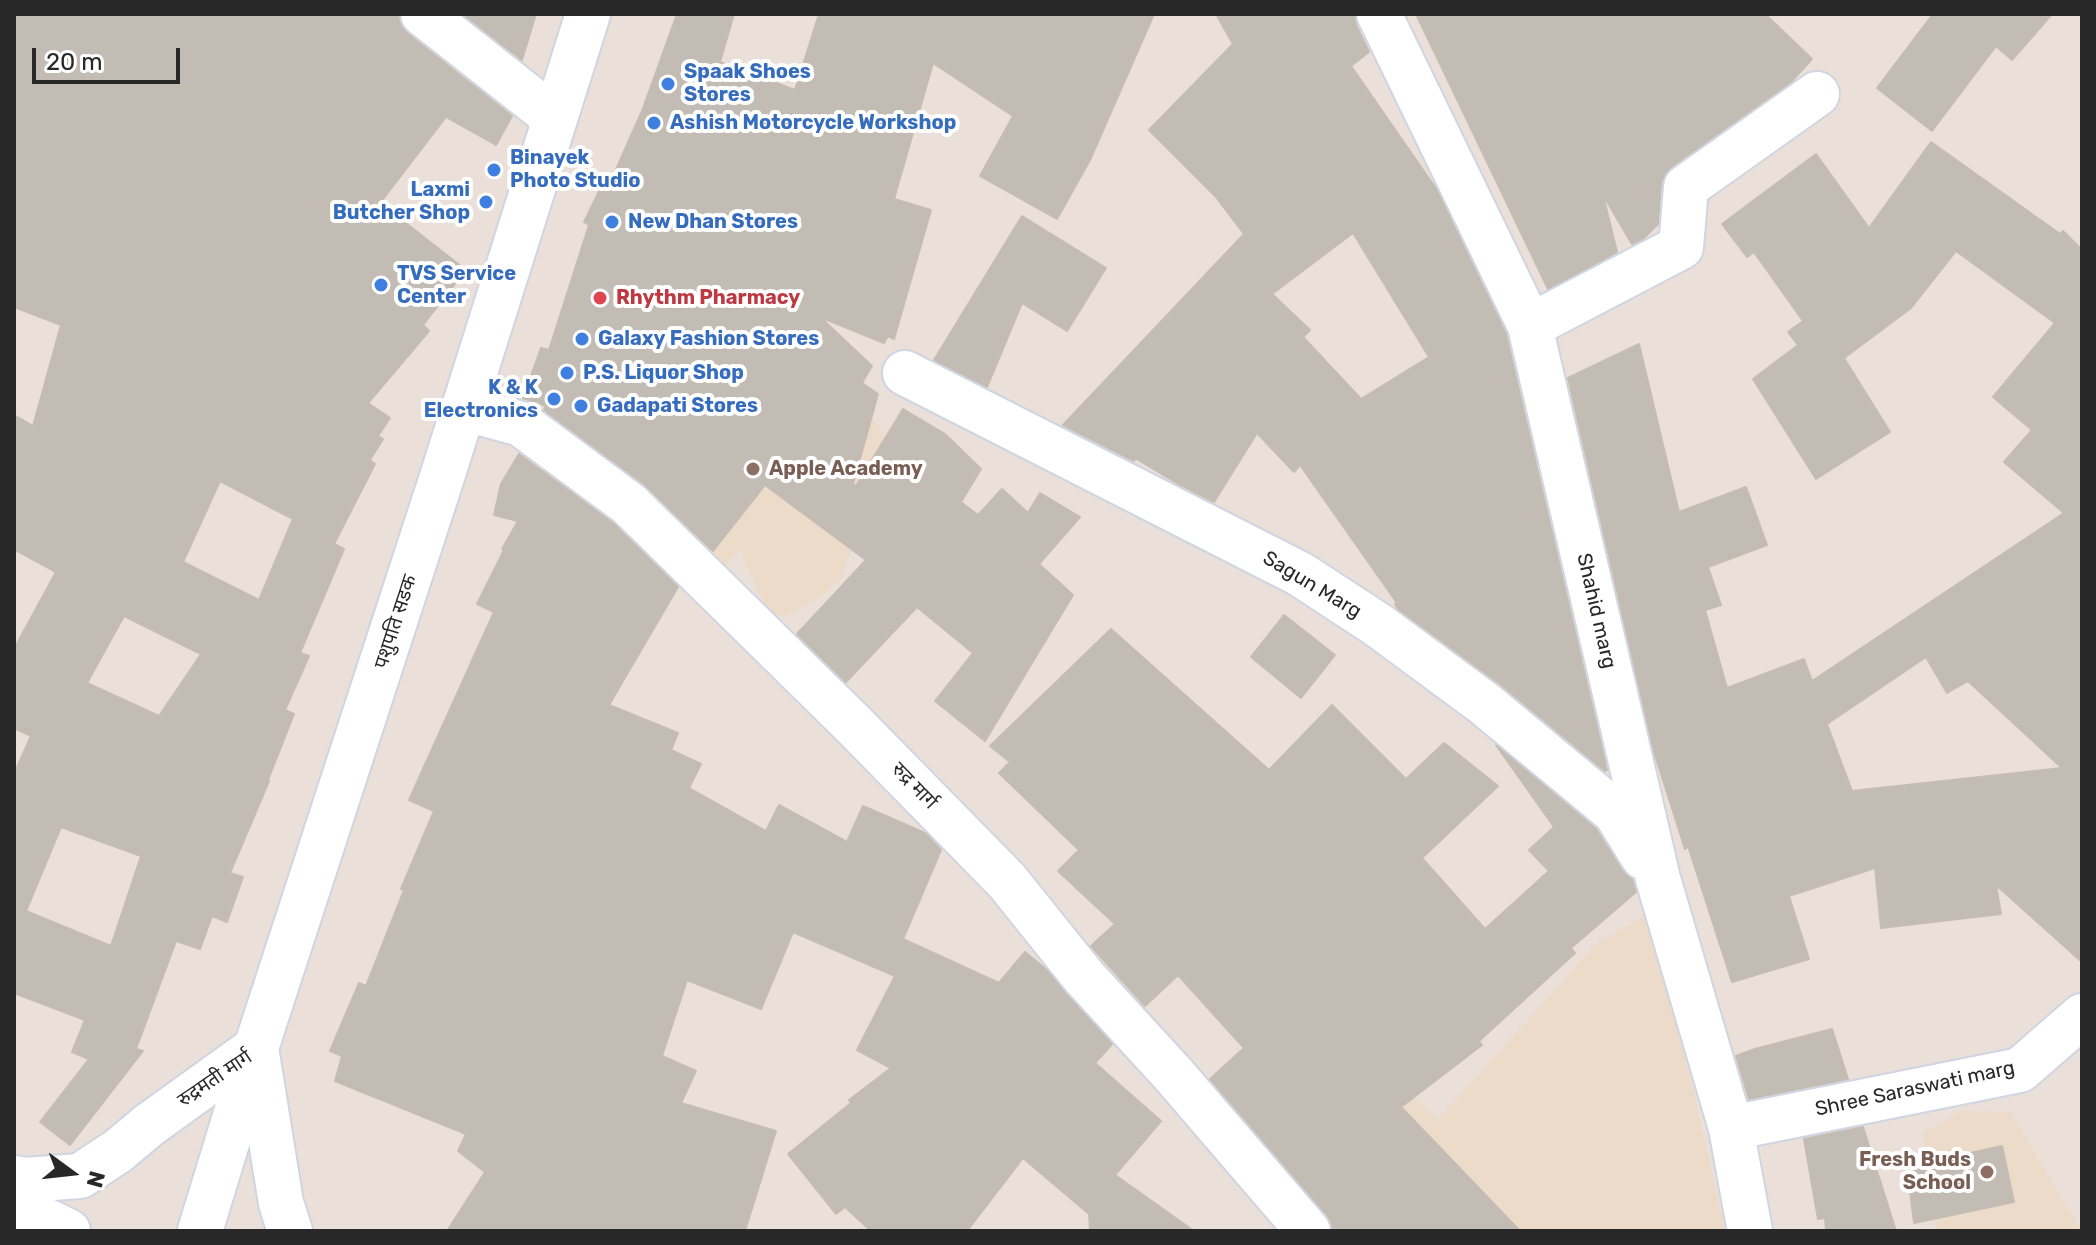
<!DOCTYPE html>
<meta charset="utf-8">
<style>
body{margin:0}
#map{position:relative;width:2096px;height:1245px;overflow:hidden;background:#eae0d9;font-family:Rubik,sans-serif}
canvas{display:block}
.frame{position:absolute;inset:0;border:16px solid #282828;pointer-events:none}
.north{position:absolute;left:32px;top:1133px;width:80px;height:80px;-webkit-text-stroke:6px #fff;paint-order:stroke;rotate:105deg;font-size:22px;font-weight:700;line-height:32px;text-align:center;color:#282828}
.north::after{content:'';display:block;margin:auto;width:28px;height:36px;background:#282828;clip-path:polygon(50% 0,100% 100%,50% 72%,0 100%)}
.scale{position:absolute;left:32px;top:48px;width:148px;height:36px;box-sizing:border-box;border:4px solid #282828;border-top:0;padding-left:10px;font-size:24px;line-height:28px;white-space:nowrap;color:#282828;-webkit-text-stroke:6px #fff;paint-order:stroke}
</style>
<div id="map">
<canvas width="2096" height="1245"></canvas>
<div class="frame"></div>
<div class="north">N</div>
<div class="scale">20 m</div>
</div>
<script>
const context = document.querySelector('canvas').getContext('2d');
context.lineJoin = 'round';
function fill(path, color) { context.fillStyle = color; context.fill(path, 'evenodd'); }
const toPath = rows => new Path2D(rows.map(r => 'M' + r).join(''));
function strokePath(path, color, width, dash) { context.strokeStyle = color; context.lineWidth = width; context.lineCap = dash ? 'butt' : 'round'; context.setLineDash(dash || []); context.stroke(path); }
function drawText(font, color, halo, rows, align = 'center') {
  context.font = font + ' Rubik,"Noto Sans Devanagari",sans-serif'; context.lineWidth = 8; context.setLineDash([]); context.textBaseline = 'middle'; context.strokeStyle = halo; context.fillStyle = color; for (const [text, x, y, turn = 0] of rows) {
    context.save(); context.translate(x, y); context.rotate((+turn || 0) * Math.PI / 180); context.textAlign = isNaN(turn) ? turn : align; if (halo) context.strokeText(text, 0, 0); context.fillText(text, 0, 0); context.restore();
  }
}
fill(toPath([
 [646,387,871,416,889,443,857,538,845,567,844,577,823,595,787,617,769,615,740,550,724,567,598,458],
 [1652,912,1726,1231,1297,1231,1241,1169,1363,1050,1438,1119,1598,942],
 [1962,1111,2011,1112,2082,1231,1939,1231,1930,1211,1923,1132]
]), '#ecdbc8');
const building = toPath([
 [14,14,399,14,400,24,408,34,512,116,496,145,446,117,380,203,466,270,423,325,429,331,368,403,390,418,378,436,383,439,370,460,375,464,334,544,344,549,300,653,309,656,285,710,294,714,268,780,269,781,230,873,243,877,227,922,212,916,200,949,176,941,136,1049,143,1051,70,1145,40,1122,89,1059,72,1052,85,1020,14,993,14,774,31,736,14,728,14,649,56,572,14,549,14,415,33,426,61,325,14,307,14,14],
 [220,481,293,519,259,600,183,562,220,481],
 [124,616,201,654,159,716,87,683,124,616],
 [61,827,141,856,111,946,26,911,61,827],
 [463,14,536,14,522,60,463,14],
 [677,14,734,14,720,62,795,90,819,14,1154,14,1090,160,1057,219,980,176,1013,116,933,63,894,199,931,210,894,339,888,336,884,343,820,317,872,366,862,383,878,394,853,484,856,486,903,409,945,434,981,469,961,502,978,515,1002,489,1028,513,1040,493,1080,517,1039,564,1073,595,985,741,935,701,973,653,917,607,846,682,797,634,866,560,765,485,713,551,644,484,544,410,546,406,523,398,541,348,549,350,589,225,584,222,608,173,613,176,642,111,677,14],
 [1216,14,1354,14,1356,25,1369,52,1351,66,1437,190,1506,334,1607,770,1605,771,1500,684,1398,609,1395,604,1397,603,1300,465,1294,472,1257,433,1214,502,1175,482,1135,458,1134,461,1063,425,1244,234,1216,197,1149,130,1233,44,1216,14],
 [1353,233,1429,357,1361,399,1303,337,1310,330,1272,294,1353,233],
 [1416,14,1765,14,1812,59,1791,82,1671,167,1665,174,1661,184,1658,224,1644,238,1632,244,1603,195,1617,252,1548,289,1416,14],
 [1933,14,2052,14,2012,60,1996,46,1932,131,1877,88,1933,14],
 [1931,142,2060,234,2063,231,2082,250,2082,962,1996,885,2001,914,1881,928,1875,868,1789,896,1809,959,1732,982,1688,846,1685,849,1654,752,1568,378,1639,344,1679,512,1746,487,1767,545,1708,567,1721,605,1705,610,1727,688,1804,659,1812,681,2064,513,2004,462,2032,430,1993,397,2055,323,1956,251,1911,308,1844,358,1890,432,1816,479,1753,379,1798,345,1788,332,1803,321,1754,252,1747,257,1722,224,1816,154,1869,228,1931,142],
 [1926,657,1947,693,1968,681,2062,768,1852,791,1827,724,1926,657],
 [1022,216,1106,268,1067,331,1022,303,987,387,934,360,1022,216],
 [519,454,613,523,678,587,609,705,678,733,671,750,701,764,689,788,766,831,779,805,847,842,863,806,925,833,941,850,903,939,999,983,1025,952,1047,970,1112,1044,1095,1063,1161,1121,1115,1175,1194,1231,1090,1231,1089,1214,1023,1158,967,1231,871,1231,845,1207,836,1214,788,1154,851,1103,849,1100,891,1068,857,1050,895,976,793,932,761,1009,687,980,662,1056,696,1071,681,1103,776,1131,745,1231,447,1231,485,1172,458,1151,466,1134,335,1081,342,1056,330,1051,359,983,366,986,404,890,401,889,434,811,409,800,494,612,477,604,504,550,502,549,518,521,494,515,501,484,519,454],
 [1284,615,1335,655,1301,698,1251,657,1284,615],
 [1111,629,1269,770,1332,705,1406,779,1444,743,1498,786,1422,858,1485,929,1549,871,1529,850,1554,827,1496,745,1596,829,1622,870,1632,879,1636,892,1571,948,1575,953,1479,1041,1482,1045,1401,1107,1520,1231,1332,1231,1332,1226,1327,1215,1210,1079,1244,1048,1178,975,1145,1006,1091,946,1115,924,1058,871,1079,850,999,773,1010,762,990,746,1111,629],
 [1832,1029,1848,1079,1749,1099,1736,1056,1755,1049,1832,1029],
 [1863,1127,1896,1231,1826,1231,1825,1218,1818,1219,1804,1139,1863,1127],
 [2002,1146,2014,1202,1914,1223,1907,1167,2002,1146]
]);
fill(building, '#c2bcb5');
strokePath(building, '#c5bcb3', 2);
const minor = toPath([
 [423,14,555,118],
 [1379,14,1530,326,1658,879,1731,1128,1750,1231],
 [1530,326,1681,247,1686,187,1817,94],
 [905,373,1300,574,1378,625,1485,704,1615,812,1643,857],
 [463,408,521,424,629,504,854,725,1007,881,1084,977,1173,1074,1308,1231],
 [1731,1128,2020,1070,2082,1016]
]);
const tertiary = toPath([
 [14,1178,25,1180,80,1176,118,1151,149,1125,256,1048,281,1203,290,1231],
 [14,1205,68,1231]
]);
const secondary = toPath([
 [200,1231,256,1048,443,474,588,14]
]);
strokePath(minor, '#cfd5e1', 48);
strokePath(tertiary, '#cfd5e1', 48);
strokePath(secondary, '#cfd5e1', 48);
strokePath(minor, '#fff', 44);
strokePath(tertiary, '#fff', 44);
strokePath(secondary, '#fff', 44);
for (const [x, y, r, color] of [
 [668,84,8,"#3f7fe0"],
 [654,123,8,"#3f7fe0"],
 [494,170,8,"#3f7fe0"],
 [486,202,8,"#3f7fe0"],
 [612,222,8,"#3f7fe0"],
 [381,285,8,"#3f7fe0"],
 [600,298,8,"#e0444e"],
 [582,339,8,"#3f7fe0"],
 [567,373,8,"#3f7fe0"],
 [554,399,8,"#3f7fe0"],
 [581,406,8,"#3f7fe0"],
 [753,469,8,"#8d6e63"],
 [1987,1172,8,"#8d6e63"]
]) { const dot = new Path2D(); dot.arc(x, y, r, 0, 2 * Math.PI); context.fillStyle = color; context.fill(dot); strokePath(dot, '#fff', 3); }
drawText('bold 20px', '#366cbe', '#fff', [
 ["Spaak Shoes",684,72],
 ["Stores",684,95],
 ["Ashish Motorcycle Workshop",670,123],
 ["Binayek",510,158],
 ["Photo Studio",510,181],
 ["Laxmi",470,190,"right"],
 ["Butcher Shop",470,213,"right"],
 ["New Dhan Stores",628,222],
 ["TVS Service",397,274],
 ["Center",397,297],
 ["Galaxy Fashion Stores",598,339],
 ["P.S. Liquor Shop",583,373],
 ["K & K",538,388,"right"],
 ["Electronics",538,411,"right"],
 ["Gadapati Stores",597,406]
], 'left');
drawText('bold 20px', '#be3a42', '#fff', [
 ["Rhythm Pharmacy",616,298]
], 'left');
drawText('bold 20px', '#785e54', '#fff', [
 ["Apple Academy",769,469],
 ["Fresh Buds",1971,1160,"right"],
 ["School",1971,1183,"right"]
], 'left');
drawText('20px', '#282828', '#fff', [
 ["Sagun Marg",1312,585,31],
 ["Shahid marg",1596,611,77],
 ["पशुपति सडक",396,622,-72],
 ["रुद्र मार्ग",914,786,46],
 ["रुद्रमती मार्ग",215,1079,-34],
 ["Shree Saraswati marg",1915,1089,-12]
]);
</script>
